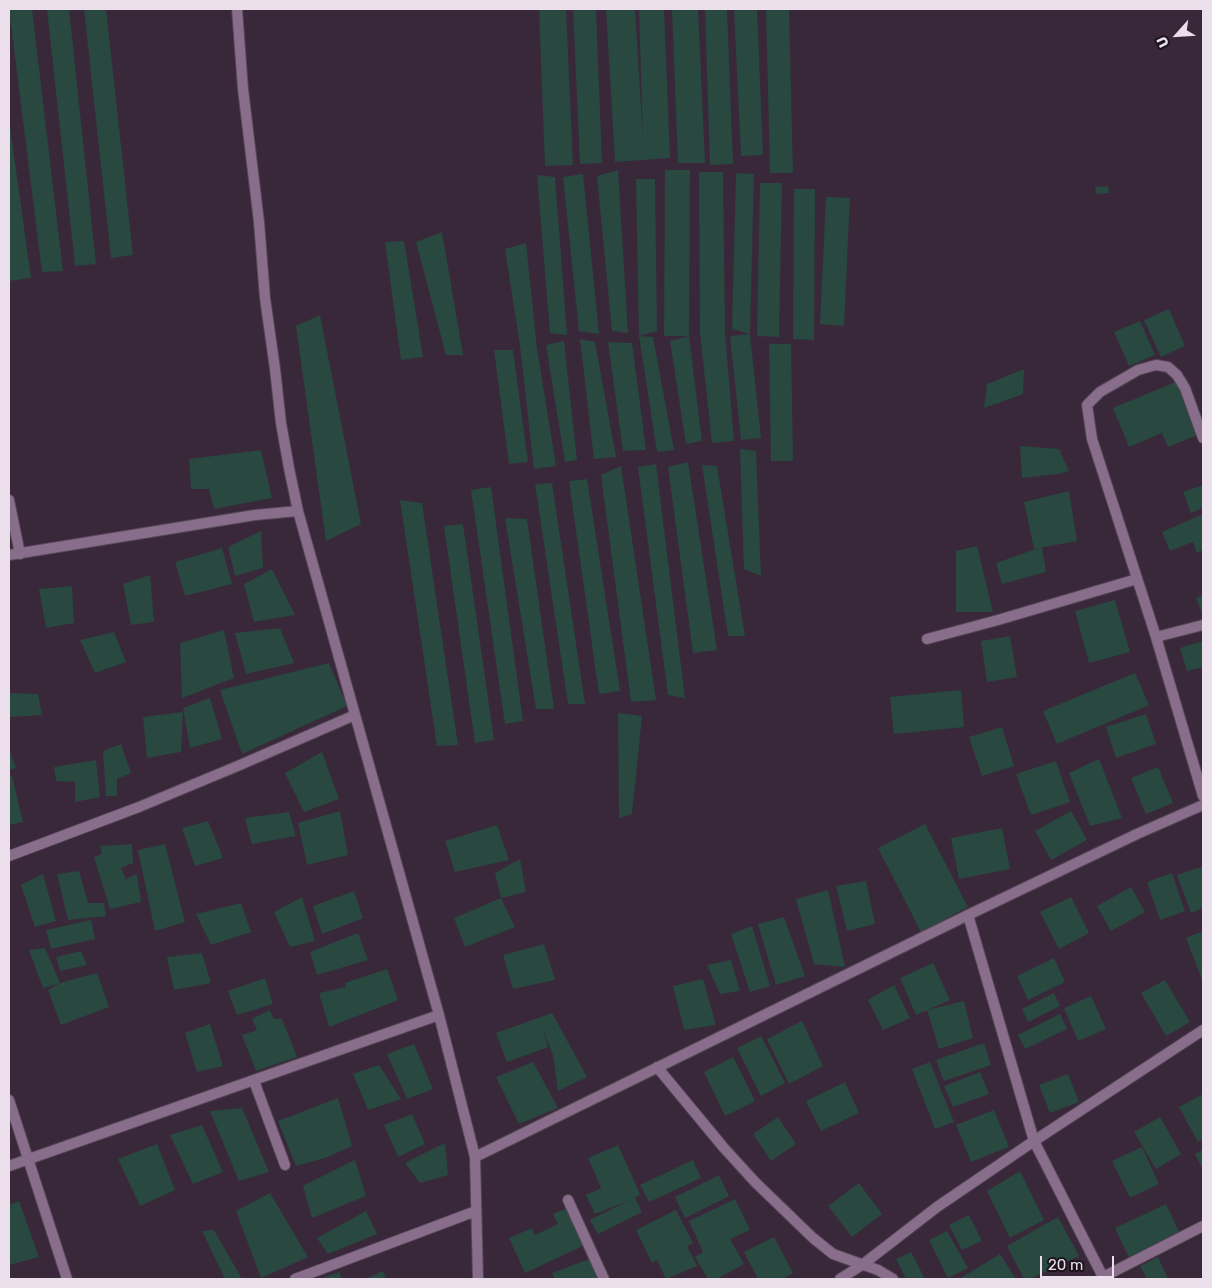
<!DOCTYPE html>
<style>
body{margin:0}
#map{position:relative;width:1212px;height:1288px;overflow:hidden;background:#39283a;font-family:Rubik,sans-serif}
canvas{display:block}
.frame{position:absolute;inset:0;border:10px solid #eadfeb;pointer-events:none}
.north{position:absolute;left:1152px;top:10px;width:50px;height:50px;-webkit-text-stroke:4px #1b141c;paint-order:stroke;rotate:244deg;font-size:14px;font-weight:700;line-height:20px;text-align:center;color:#eadfeb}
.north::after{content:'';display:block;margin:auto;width:18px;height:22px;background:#eadfeb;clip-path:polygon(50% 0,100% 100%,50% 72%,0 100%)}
.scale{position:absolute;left:1040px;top:1256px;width:74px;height:22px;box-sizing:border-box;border:2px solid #eadfeb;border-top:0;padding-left:6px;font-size:15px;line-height:18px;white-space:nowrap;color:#eadfeb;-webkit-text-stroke:4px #1b141c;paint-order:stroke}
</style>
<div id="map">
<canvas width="1212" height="1288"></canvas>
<div class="frame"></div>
<div class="north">U</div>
<div class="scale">20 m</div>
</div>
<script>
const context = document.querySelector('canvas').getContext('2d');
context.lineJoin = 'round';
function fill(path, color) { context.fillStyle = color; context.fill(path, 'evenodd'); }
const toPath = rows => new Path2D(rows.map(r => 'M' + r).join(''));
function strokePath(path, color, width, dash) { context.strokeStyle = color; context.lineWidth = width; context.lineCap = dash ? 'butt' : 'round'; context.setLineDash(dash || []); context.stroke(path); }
fill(toPath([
 [9,9,32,9,63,271,42,272],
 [47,9,69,9,96,264,75,266],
 [84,9,106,9,133,255,111,258],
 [539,9,566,9,573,165,545,166],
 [573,9,596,9,602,163,580,164],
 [606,9,635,9,643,140,639,9,664,9,670,158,615,162],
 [672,9,698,9,705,163,678,163],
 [705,9,727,9,733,164,710,165],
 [734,9,757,9,763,155,741,156],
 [766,9,789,9,793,173,770,173],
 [9,119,31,278,9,281],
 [618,170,628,333,612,331,597,176],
 [665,170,690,170,689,336,702,441,686,444,670,341,689,336,664,336],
 [699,172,723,172,725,333,734,441,712,443,700,333],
 [736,173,754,174,750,334,732,329],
 [583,174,599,334,579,331,563,177],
 [537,175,555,177,567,335,550,333],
 [636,179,655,179,657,331,639,336],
 [760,183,782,183,779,337,757,336],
 [1108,186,1109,193,1096,194,1095,187],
 [794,189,815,189,814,340,793,339],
 [826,197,850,198,844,326,820,324],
 [442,232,463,355,446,355,416,242],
 [404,241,423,357,401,360,385,242],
 [526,243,537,348,556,466,534,469,520,346,505,249],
 [1169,309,1185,346,1161,357,1144,320],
 [320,315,361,524,326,541,296,326],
 [1140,321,1155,355,1129,366,1114,332],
 [750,334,761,438,741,440,730,336],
 [639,336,653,337,674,450,657,452],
 [580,339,595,342,616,457,594,459],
 [564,341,577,460,565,462,546,345],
 [608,342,632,343,646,450,623,451],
 [769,344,791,344,793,461,771,461],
 [494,350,513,350,528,462,509,464],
 [1024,369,1023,394,984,408,987,384],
 [1178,381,1200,434,1168,447,1162,433,1129,447,1113,408],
 [1020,446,1059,449,1069,471,1058,474,1022,478],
 [740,449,756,451,761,576,744,569],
 [261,450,272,498,214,509,209,489,191,489,189,459],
 [688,462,717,650,693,653,668,467],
 [656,464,685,698,668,695,638,467],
 [702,465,717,466,745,636,728,636],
 [621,466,656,700,631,702,601,475],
 [587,479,620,691,599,694,569,481],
 [552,483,585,704,568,704,535,484],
 [1203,485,1203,508,1191,513,1183,492],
 [491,487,523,721,505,724,471,490],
 [1069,491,1077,541,1034,549,1024,502],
 [400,500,422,503,458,745,437,746],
 [1203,514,1203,550,1197,553,1193,542,1170,551,1162,532],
 [505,518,527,519,554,709,536,709],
 [463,524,494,740,475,743,444,526],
 [261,531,263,568,235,576,228,547],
 [977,546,993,612,956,612,956,551],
 [1042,547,1046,572,1002,584,996,563],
 [222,548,232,584,185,596,175,562],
 [272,569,295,615,254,622,244,584],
 [150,575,154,622,131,625,123,584],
 [72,586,74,623,46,628,39,589],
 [1203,595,1203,616,1196,598],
 [1115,600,1130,652,1089,663,1075,611],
 [280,628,294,663,246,674,235,633],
 [224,630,234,678,182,698,180,643],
 [114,632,126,662,95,673,80,640],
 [1010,636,1017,677,987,682,981,641],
 [1203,641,1203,667,1187,671,1180,648],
 [329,663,347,706,242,754,220,690],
 [1135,673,1149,705,1057,744,1043,711],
 [961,690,964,727,894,734,890,697],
 [9,693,38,694,42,715,9,717],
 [210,698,222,739,190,748,183,708],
 [183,712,181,752,147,758,143,717],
 [618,713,642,716,632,814,619,818],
 [1146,714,1156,744,1116,758,1106,727],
 [1002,727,1014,766,982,776,969,737],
 [121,744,131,773,117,779,117,796,106,796,103,751],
 [9,749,16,768,9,770],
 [322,752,339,799,304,812,285,773],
 [1099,759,1122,818,1090,826,1069,773],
 [96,760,100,797,75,802,75,782,56,781,54,767],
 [1056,761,1070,802,1031,815,1016,774],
 [1158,767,1173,803,1146,814,1131,778],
 [9,776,12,776,23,822,9,825],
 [340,811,348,855,307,865,298,823],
 [1071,811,1087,840,1051,860,1035,831],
 [289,812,296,836,252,844,245,818],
 [208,821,223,858,195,866,182,828],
 [925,824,968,907,921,932,878,848],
 [497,825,509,860,455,872,445,841],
 [1002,828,1010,869,959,879,951,838],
 [132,844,133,863,121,868,126,879,137,874,141,902,110,909,94,857,102,854,100,846],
 [165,844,185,922,155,931,138,850],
 [520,859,526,892,501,898,495,873],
 [1203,866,1203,908,1191,913,1177,875],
 [79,871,88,903,104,903,106,916,68,920,57,874],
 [1172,873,1185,911,1160,920,1147,882],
 [43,874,56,921,35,927,21,885],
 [866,881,875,924,847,931,836,886],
 [1131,887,1145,912,1111,931,1097,906],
 [828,890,845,967,814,964,796,899],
 [354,891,363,918,322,934,313,906],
 [302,897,315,941,290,947,274,912],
 [1071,897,1089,933,1059,949,1040,912],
 [501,898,515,927,465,947,454,918],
 [241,903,251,932,211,945,196,914],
 [784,917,805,976,776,985,758,924],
 [91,920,95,939,51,949,46,930],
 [752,926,770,986,750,992,731,934],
 [1203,931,1203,982,1186,938],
 [358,933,368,960,317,975,310,952],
 [544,944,555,980,513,989,503,955],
 [45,948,60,983,43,988,29,950],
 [81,951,87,965,60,971,56,957],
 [202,953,211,983,174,990,167,957],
 [1054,958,1065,982,1028,1000,1017,976],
 [731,960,740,991,720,994,707,965],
 [933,963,950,1000,916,1015,900,978],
 [387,969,398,1000,329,1027,319,993,346,987,345,983],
 [97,973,109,1007,61,1025,48,990,60,983],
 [265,978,273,1004,237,1015,228,991],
 [703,979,716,1025,684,1030,673,986],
 [1165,980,1190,1022,1166,1036,1141,993],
 [894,985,910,1018,883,1030,868,1000],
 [1054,993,1060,1006,1028,1022,1022,1009],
 [1091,996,1106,1029,1078,1041,1064,1008],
 [964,1001,973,1038,939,1049,927,1010],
 [270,1010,274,1019,282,1019,297,1057,256,1071,242,1035,257,1030,252,1019],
 [552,1013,587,1077,558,1091,553,1055,543,1030,548,1047,507,1062,496,1033],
 [1060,1014,1067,1029,1025,1049,1018,1035],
 [802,1021,823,1066,789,1084,767,1039],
 [210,1024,223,1066,197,1072,185,1033],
 [761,1036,785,1083,761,1096,737,1048],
 [984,1043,991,1065,944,1081,936,1060],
 [414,1044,433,1089,407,1099,387,1054],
 [733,1057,755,1101,725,1116,704,1072],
 [533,1062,558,1108,519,1124,496,1077],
 [930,1062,954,1122,935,1129,912,1069],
 [379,1065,401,1099,368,1110,353,1074],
 [980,1072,989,1094,953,1107,944,1086],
 [1068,1074,1079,1102,1050,1113,1039,1085],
 [845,1082,859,1113,821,1131,806,1101],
 [1203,1094,1203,1139,1198,1142,1179,1107],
 [338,1098,352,1146,328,1157,296,1166,278,1121],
 [242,1108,269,1172,239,1181,210,1111],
 [994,1110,1009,1147,971,1162,956,1125],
 [412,1114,425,1144,398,1157,384,1125],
 [778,1117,796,1144,771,1161,753,1134],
 [1160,1117,1181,1154,1156,1169,1134,1132],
 [202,1125,223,1172,193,1184,170,1135],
 [445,1143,448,1175,420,1183,405,1163],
 [157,1144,175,1190,140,1206,118,1159],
 [618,1145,640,1194,635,1198,642,1212,598,1234,590,1220,630,1200,595,1214,586,1195,601,1188,588,1158],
 [1142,1147,1159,1184,1130,1198,1112,1161],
 [1203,1150,1203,1170,1195,1154],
 [355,1160,366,1196,312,1218,303,1186],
 [693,1160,701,1178,649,1202,640,1185],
 [1020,1171,1044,1220,1010,1238,987,1191],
 [719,1175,729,1196,685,1218,675,1197],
 [859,1183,882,1214,852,1237,828,1206],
 [270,1193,308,1257,261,1278,236,1211],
 [735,1199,750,1230,730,1239,744,1264,717,1279,708,1279,695,1257,703,1252,689,1221],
 [19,1201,39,1257,9,1265,9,1205],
 [1166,1204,1180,1234,1129,1258,1115,1228],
 [567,1208,585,1245,525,1273,509,1238,532,1228,535,1235,558,1224,553,1214],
 [676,1210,693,1243,687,1246,697,1266,666,1279,657,1260,652,1263,636,1230],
 [366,1211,377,1234,328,1254,317,1238],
 [969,1215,982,1241,962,1250,949,1225],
 [1058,1217,1079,1256,1030,1279,1024,1279,1007,1246],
 [214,1230,242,1279,225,1279,202,1231],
 [947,1231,968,1268,948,1278,929,1240],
 [774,1237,793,1273,782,1279,758,1279,744,1252],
 [911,1252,925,1279,906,1279,896,1259],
 [1000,1254,1016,1279,959,1279],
 [1158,1257,1168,1279,1147,1279,1140,1266],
 [592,1258,599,1277,594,1279,555,1279,552,1273],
 [383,1271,386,1279,365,1279],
 [339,1272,342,1279,320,1279]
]), '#284840');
const minor = toPath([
 [237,9,243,89,259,222,265,298,275,369,281,423,289,468,298,511,439,1015,475,1157,478,1279],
 [1203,438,1185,388,1177,375,1168,367,1156,365,1138,370,1100,392,1087,405,1092,439,1156,637,1203,796],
 [9,500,20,554],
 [9,555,255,515,298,511],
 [1156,637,1203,625],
 [927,639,998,620,1137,579],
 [9,856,139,807,240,765,355,715],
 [968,915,1034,1141,1104,1279],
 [657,1067,724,1148,755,1182,813,1238,833,1254,878,1270,893,1279],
 [254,1081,285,1165],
 [9,1100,67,1279],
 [475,1157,968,915,1137,834,1203,805],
 [9,1166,439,1015],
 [568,1200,604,1279],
 [1103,1277,1203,1226],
 [295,1279,476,1211],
 [840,1279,862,1265,937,1207,1034,1141,1203,1030]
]);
strokePath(minor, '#554556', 12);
strokePath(minor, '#886e8b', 10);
</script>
